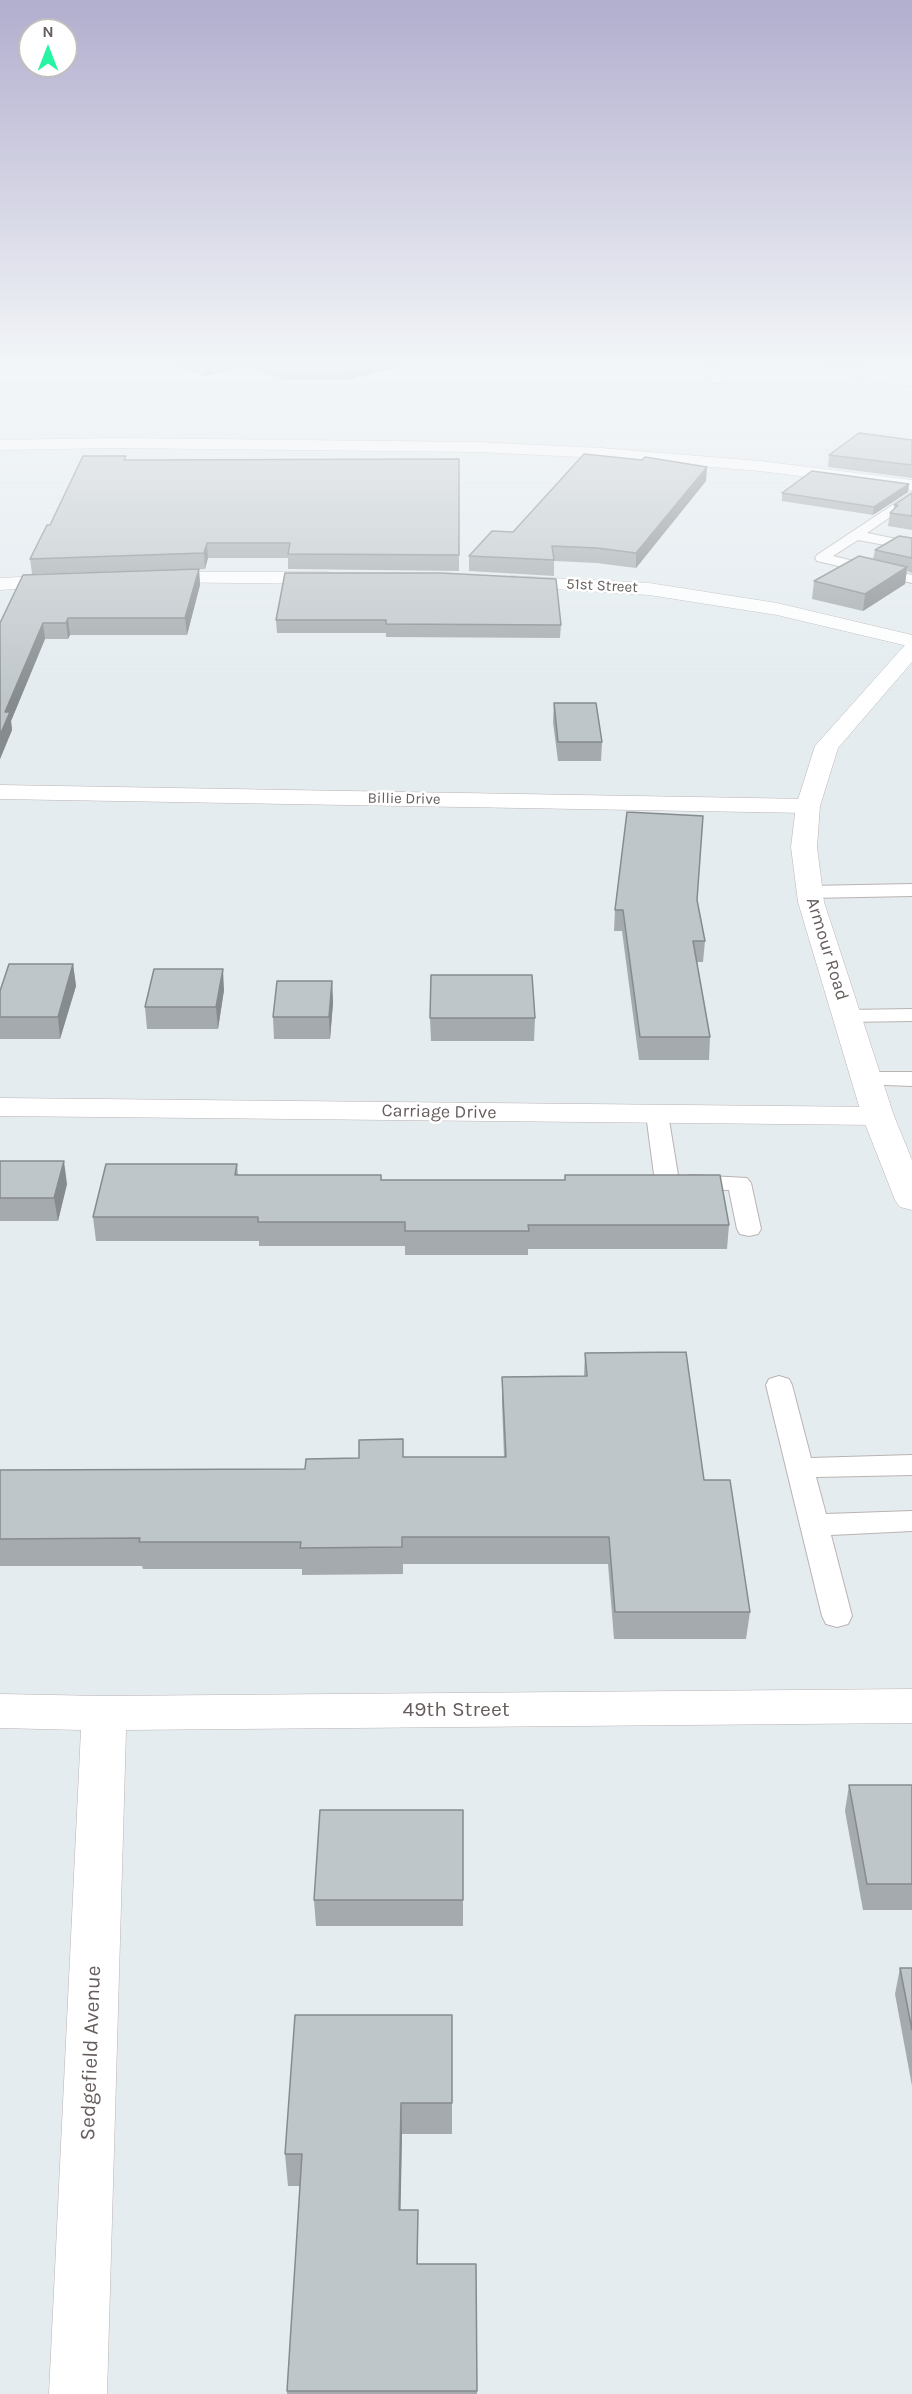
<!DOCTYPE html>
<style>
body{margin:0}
#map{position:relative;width:912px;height:2394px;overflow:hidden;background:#e4ecf0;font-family:Karla,sans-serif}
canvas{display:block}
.north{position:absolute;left:18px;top:18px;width:60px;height:60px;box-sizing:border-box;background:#fff;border:2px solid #c2bebe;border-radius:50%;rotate:0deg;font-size:16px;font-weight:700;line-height:24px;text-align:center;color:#665d5c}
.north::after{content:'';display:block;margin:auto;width:21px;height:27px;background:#26f4a3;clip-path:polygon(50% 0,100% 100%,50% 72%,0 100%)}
</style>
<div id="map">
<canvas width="912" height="2394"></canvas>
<div class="north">N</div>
</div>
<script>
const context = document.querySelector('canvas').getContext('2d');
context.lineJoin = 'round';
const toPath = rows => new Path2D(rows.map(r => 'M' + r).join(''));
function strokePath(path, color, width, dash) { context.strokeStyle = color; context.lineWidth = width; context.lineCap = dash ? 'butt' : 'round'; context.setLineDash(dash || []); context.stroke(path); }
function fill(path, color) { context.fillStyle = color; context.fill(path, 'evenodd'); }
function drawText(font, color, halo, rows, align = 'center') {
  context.font = font + ' Karla,sans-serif'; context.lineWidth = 5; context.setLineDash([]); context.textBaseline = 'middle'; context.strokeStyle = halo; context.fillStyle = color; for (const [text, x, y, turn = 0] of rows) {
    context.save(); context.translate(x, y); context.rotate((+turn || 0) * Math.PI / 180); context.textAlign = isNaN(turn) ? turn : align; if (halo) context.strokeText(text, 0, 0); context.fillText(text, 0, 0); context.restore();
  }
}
const lane = toPath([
 [706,366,717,366,723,381,721,383,713,383,706,366],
 [912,492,912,502,867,533,912,542,912,550,858,540,833,556,912,575,912,583,817,561,815,558,817,555,912,492],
 [912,884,912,896,809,898,802,896,799,892,802,888,809,886,912,884],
 [912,1009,912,1021,847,1022,840,1020,836,1016,840,1012,847,1010,912,1009],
 [867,1072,912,1072,912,1086,859,1084,856,1079,859,1074,867,1072],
 [657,1107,665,1109,668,1114,679,1181,682,1177,690,1175,747,1178,751,1183,761,1229,758,1234,749,1236,740,1234,737,1229,729,1190,690,1189,682,1187,678,1183,675,1187,667,1189,659,1187,655,1182,646,1114,649,1109,657,1107],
 [779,1376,789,1379,792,1385,811,1458,912,1455,912,1475,816,1477,826,1514,912,1511,912,1531,831,1535,852,1616,848,1624,837,1627,826,1624,822,1616,766,1385,769,1379,779,1376]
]);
const street = toPath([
 [823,366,855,366,912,377,912,387,830,371,823,366],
 [116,438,478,442,601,448,760,461,912,480,912,490,760,471,601,458,478,452,116,448,0,450,0,440,116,438],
 [155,572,328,572,335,574,338,578,335,582,328,584,148,582,145,578,148,574,155,572],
 [64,575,71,577,74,581,71,585,0,590,0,578,64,575],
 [512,576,649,583,777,603,912,635,912,647,777,615,649,595,505,586,502,582,505,578,512,576],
 [0,785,808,799,817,801,820,806,817,811,808,813,0,799,0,785],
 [0,1098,878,1107,889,1109,894,1116,889,1123,878,1125,0,1116,0,1098],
 [912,1689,912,1723,126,1730,107,2394,49,2394,81,1730,0,1728,0,1694,104,1696,912,1689]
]);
const secondary = toPath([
 [912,643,912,662,838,748,820,806,817,847,824,902,894,1116,912,1160,912,1210,900,1207,895,1200,862,1116,798,902,791,847,796,806,815,746,905,645,912,643]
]);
strokePath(lane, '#bab3b2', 2);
strokePath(street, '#bab3b2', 1);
strokePath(secondary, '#bdb4b3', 1);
fill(lane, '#fff');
fill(street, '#fff');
fill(secondary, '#fff');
fill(toPath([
 [173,366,403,366,347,380,286,380,245,367,205,376],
 [912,440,912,478,828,467,829,455],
 [459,459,459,571,288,569,288,558,208,558,205,569,32,574,30,559,50,525],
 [706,481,636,568,596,563,554,561,554,576,469,571,469,556,513,532],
 [909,484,908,492,873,515,782,501,782,493],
 [912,493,912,530,888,526,890,513,894,509,894,505],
 [912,538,912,573,907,571,905,584,863,611,812,599,814,581,873,559,875,550],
 [199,569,200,585,187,635,70,635,68,639,45,639,11,721,12,730,0,759,0,623],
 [285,573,561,625,560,638,386,637,386,633,277,633,276,620],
 [554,703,602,742,601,761,558,761,553,722],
 [697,900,705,941,703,962,697,962,710,1037,709,1060,639,1060,622,931,614,931,615,910],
 [73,964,76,986,60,1039,0,1039,0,991],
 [332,981,333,1003,330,1039,274,1039,273,1017],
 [224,990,218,1029,147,1029,145,1007],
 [430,1018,535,1018,534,1041,431,1041],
 [0,1161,67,1184,58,1221,0,1221],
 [237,1164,238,1175,381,1180,565,1180,565,1175,729,1225,727,1249,528,1249,528,1255,405,1255,405,1246,259,1246,259,1241,96,1241,93,1217],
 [585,1353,704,1480,750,1612,746,1639,614,1639,608,1564,403,1564,403,1574,302,1575,302,1569,143,1569,142,1566,0,1566,0,1470,305,1469,403,1457,504,1457,502,1403,502,1377,584,1376],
 [849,1785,912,1785,912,1910,863,1910,845,1811],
 [463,1810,463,1926,316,1926,314,1900],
 [900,1968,912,1968,912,2086,895,1994],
 [452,2015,452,2134,402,2134,400,2210,418,2241,418,2264,476,2264,477,2394,287,2394,300,2186,288,2186,285,2154]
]), '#a4aaad');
fill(toPath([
 [204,366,245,366,245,367,205,376],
 [346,366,403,366,347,380],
 [707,467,706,481,636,568,636,553],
 [909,484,908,492,873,515,874,507],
 [207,543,208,558,205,569,204,553],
 [907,567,905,584,863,611,865,594],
 [199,569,200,585,187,635,185,618],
 [68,618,70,635,68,639,66,623],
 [43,623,45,639,11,721,12,730,0,759,0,735,5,712],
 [73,964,76,986,60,1039,58,1017],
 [223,969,224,990,218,1029,216,1007],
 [332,981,333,1003,330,1039,329,1017],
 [64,1161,67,1184,58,1221,54,1198],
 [401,2103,402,2134,400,2241,399,2210],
 [418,2210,418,2241,417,2295,417,2264]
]), '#868b8d');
const building = toPath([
 [859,433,912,440,912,465,829,455,859,433],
 [584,454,642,460,645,457,707,467,636,553,597,548,552,546,554,560,469,556,492,531,513,532,584,454],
 [83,456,126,456,124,460,459,459,459,555,288,554,290,543,207,543,204,553,30,559,47,525,50,525,83,456],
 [812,471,909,484,874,507,782,493,812,471],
 [912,493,912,516,890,513,898,505,894,505,912,493],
 [899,536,912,538,912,558,875,550,899,536],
 [859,556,907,567,865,594,814,581,859,556],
 [199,569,185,618,68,618,66,623,43,623,5,712,10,712,0,735,0,623,23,575,199,569],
 [285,573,441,573,556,579,561,625,386,624,386,620,276,620,285,573],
 [554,703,596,703,602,742,558,742,554,703],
 [627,812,703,816,697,900,705,941,693,941,710,1037,640,1037,623,910,615,910,627,812],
 [9,964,73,964,58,1017,0,1017,0,991,9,964],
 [154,969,223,969,216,1007,145,1007,154,969],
 [431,975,532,975,535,1018,430,1018,431,975],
 [277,981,332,981,329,1017,273,1017,277,981],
 [0,1161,64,1161,54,1198,0,1198,0,1161],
 [106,1164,237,1164,235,1175,381,1175,381,1180,565,1180,565,1175,720,1175,729,1225,528,1225,529,1231,405,1231,405,1222,258,1222,258,1217,93,1217,106,1164],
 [686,1352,704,1480,730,1480,750,1612,615,1612,609,1537,402,1537,402,1547,300,1548,301,1542,139,1542,140,1538,0,1539,0,1470,305,1469,306,1459,359,1458,359,1440,403,1439,403,1457,506,1457,502,1377,587,1376,585,1353,686,1352],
 [849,1785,912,1785,912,1884,867,1884,849,1785],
 [320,1810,463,1810,463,1900,314,1900,320,1810],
 [900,1968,912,1968,912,2030,900,1968],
 [295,2015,452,2015,452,2103,401,2103,399,2210,418,2210,417,2264,476,2264,477,2391,287,2391,302,2154,285,2154,295,2015]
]);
fill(building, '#bfc6c9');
strokePath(building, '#868b8d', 1.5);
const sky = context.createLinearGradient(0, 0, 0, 701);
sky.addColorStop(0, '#b1aece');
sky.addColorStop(0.52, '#f3f6f8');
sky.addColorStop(1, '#f3f6f800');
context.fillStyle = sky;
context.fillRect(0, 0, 912, 701);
drawText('15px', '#665d5c', '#fff', [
 ["51st Street",602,586,3],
 ["Billie Drive",404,799,1]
]);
drawText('18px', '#665d5c', '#fff', [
 ["Armour Road",827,949,73],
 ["Carriage Drive",439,1112,1]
]);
drawText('21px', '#665d5c', '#fff', [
 ["49th Street",456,1710],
 ["Sedgefield Avenue",91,2053,-88]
]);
</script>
